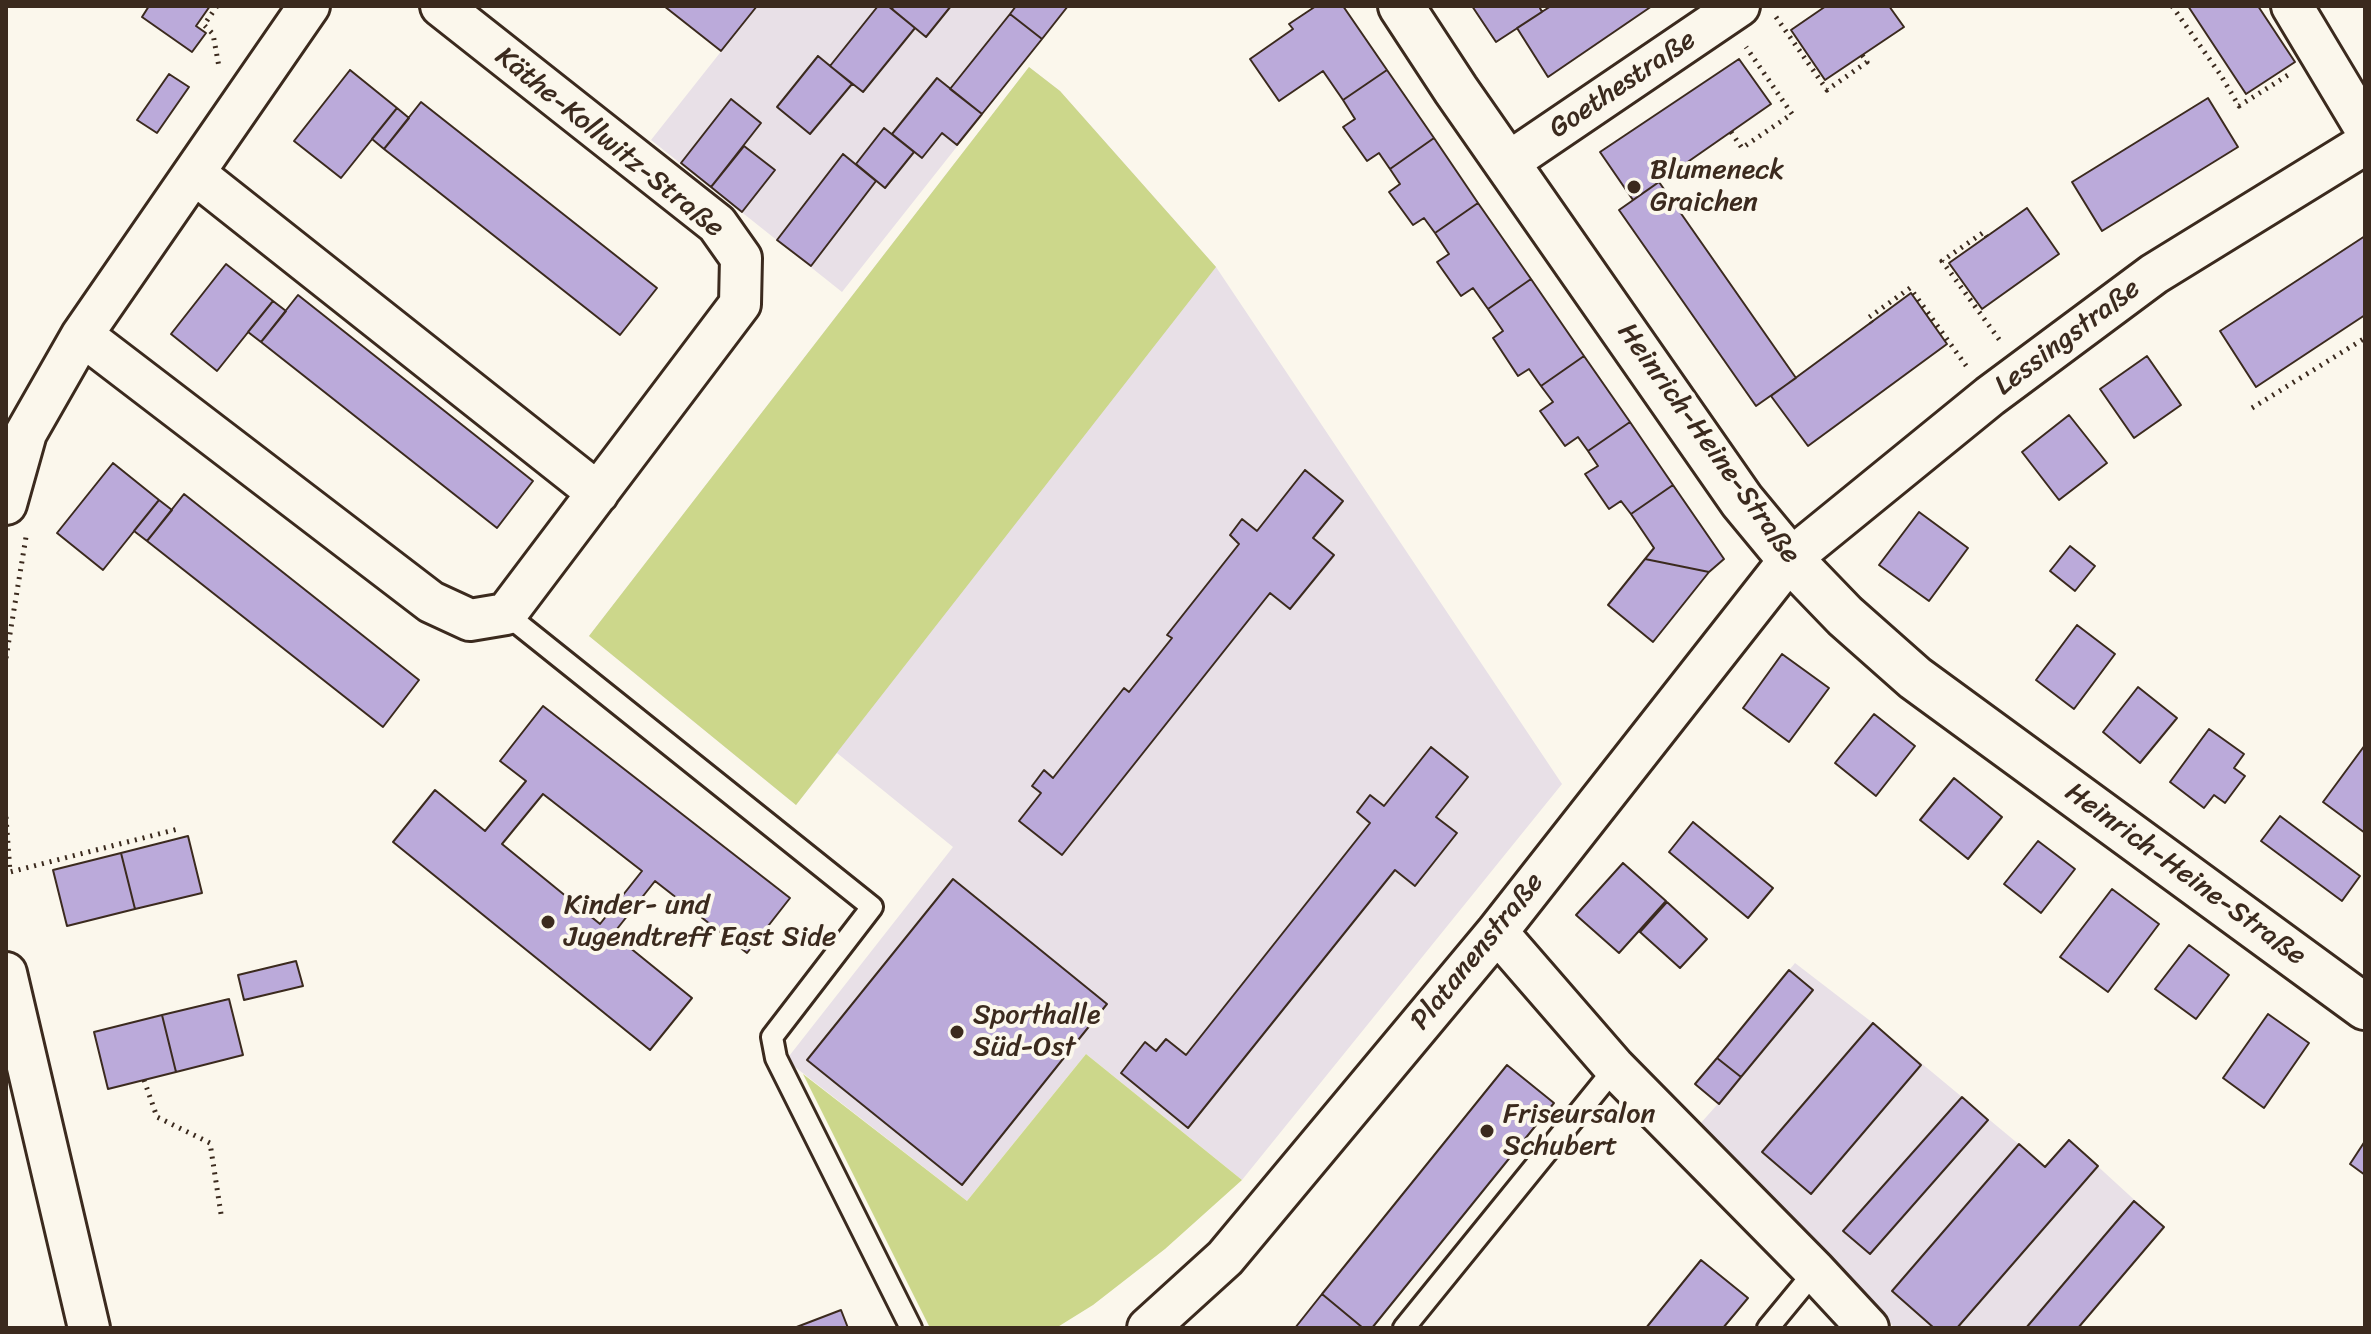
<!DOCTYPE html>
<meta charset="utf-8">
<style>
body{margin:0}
#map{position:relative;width:2371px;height:1334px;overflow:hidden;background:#fbf7ec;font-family:Sriracha,sans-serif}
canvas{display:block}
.frame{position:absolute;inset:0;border:8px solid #3b2a1e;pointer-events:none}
</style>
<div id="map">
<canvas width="2371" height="1334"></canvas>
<div class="frame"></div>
</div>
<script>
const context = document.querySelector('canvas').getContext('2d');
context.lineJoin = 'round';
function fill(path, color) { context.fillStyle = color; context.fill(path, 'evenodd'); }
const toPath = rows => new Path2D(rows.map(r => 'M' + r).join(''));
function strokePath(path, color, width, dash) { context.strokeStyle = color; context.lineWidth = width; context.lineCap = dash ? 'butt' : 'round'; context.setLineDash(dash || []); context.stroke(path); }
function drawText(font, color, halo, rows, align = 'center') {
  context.font = font + ' Sriracha,sans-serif'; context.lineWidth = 8; context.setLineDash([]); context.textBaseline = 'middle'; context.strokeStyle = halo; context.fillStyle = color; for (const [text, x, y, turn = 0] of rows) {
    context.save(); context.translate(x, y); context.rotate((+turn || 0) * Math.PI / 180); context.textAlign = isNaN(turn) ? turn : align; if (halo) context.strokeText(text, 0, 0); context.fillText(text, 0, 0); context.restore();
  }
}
fill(toPath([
 [757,6,1068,6,842,292,651,140],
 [1029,67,1060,91,1216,267,1562,784,1242,1180,1086,1054,967,1201,786,1060,953,847,837,753,796,805,589,636],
 [1795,963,1873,1023,2045,1166,2069,1140,2164,1227,2078,1328,1895,1328,1699,1125,1741,1078,1717,1058]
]), '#e8e0e7');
fill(toPath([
 [1029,67,1060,91,1216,267,796,805,589,636],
 [1086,1054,1242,1180,1165,1249,1093,1305,1056,1328,930,1328,803,1074,967,1201]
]), '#ccd78b');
const building = toPath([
 [149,6,210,6,196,26,206,33,192,52,142,17,149,6],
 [664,6,757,6,721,51,664,6],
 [878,6,888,6,915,28,863,92,830,66,878,6],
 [894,6,951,6,926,37,892,9,894,6],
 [1016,6,1068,6,1042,39,1010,14,1016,6],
 [1316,6,1343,6,1387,70,1343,100,1323,71,1279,101,1250,59,1293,29,1289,24,1316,6],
 [1472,6,1539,6,1542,12,1496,42,1472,6],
 [1551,6,1652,6,1548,77,1517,28,1551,6],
 [1826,6,1889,6,1904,27,1825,80,1791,30,1826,6],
 [2188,6,2258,6,2295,62,2246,94,2188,6],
 [1010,14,1042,39,982,114,950,89,1010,14],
 [818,56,852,84,810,134,777,107,818,56],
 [1739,59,1771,104,1633,200,1600,152,1739,59],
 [350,70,397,108,341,178,294,141,350,70],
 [1387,70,1434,138,1390,169,1379,153,1367,161,1343,127,1355,119,1343,100,1387,70],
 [169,74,189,87,157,133,137,120,169,74],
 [937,78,982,114,957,145,942,133,922,158,892,134,937,78],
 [2208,98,2238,147,2102,231,2072,182,2208,98],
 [731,99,761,123,711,187,681,163,731,99],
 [421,102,657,288,620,335,384,149,421,102],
 [397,108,409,118,384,149,372,139,397,108],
 [884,128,914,152,885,188,856,164,884,128],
 [1434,138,1478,203,1435,233,1424,218,1413,225,1389,192,1400,184,1390,169,1434,138],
 [744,146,775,170,742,212,711,187,744,146],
 [843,154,876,181,811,266,777,240,843,154],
 [1659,182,1796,378,1756,406,1619,210,1659,182],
 [1478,203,1531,279,1488,309,1473,288,1461,296,1437,262,1449,254,1435,233,1478,203],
 [2027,208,2059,254,1982,309,1949,263,2027,208],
 [2365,236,2365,315,2256,387,2220,331,2365,236],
 [226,264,273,301,217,371,171,334,226,264],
 [1531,279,1584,356,1541,386,1529,369,1518,376,1493,338,1503,331,1488,309,1531,279],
 [1911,293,1947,344,1808,446,1771,396,1911,293],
 [298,295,533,481,497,528,261,342,298,295],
 [273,301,286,311,261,342,248,332,273,301],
 [1584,356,1630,422,1588,451,1578,437,1565,446,1540,411,1553,402,1541,386,1584,356],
 [2147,356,2181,405,2134,438,2100,389,2147,356],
 [2069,415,2107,463,2059,500,2022,452,2069,415],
 [1630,422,1673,485,1631,514,1621,501,1609,509,1585,474,1598,466,1588,451,1630,422],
 [113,463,159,500,103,570,57,533,113,463],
 [1305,470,1343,501,1313,538,1334,555,1290,609,1270,593,1062,855,1019,821,1041,793,1032,786,1044,770,1053,778,1124,688,1129,692,1172,638,1167,635,1239,544,1230,535,1242,519,1257,531,1305,470],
 [1673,485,1724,559,1709,572,1645,559,1654,548,1631,514,1673,485],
 [184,494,419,680,383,727,147,541,184,494],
 [159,500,172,510,147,541,134,531,159,500],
 [1919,512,1968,548,1929,601,1879,565,1919,512],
 [2070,546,2095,566,2075,591,2050,571,2070,546],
 [1645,559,1709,572,1653,642,1608,605,1645,559],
 [2077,625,2115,654,2074,709,2036,680,2077,625],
 [1782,654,1829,688,1789,742,1743,708,1782,654],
 [2138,687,2177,718,2140,763,2103,732,2138,687],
 [543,706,790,898,747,953,655,881,613,934,692,998,650,1050,393,842,435,790,485,831,526,781,500,761,543,706],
 [543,794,642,871,600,924,502,844,543,794],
 [1874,714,1915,746,1876,796,1835,763,1874,714],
 [2209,729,2244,754,2234,768,2245,776,2225,803,2214,795,2204,808,2170,782,2209,729],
 [2365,745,2365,833,2323,802,2365,745],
 [1431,747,1468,777,1436,817,1457,833,1415,886,1395,870,1188,1128,1121,1073,1145,1042,1156,1051,1166,1039,1186,1055,1370,823,1357,812,1370,795,1384,806,1431,747],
 [1954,778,2002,817,1968,859,1920,820,1954,778],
 [2280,816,2360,876,2342,901,2261,841,2280,816],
 [1693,822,1773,888,1748,918,1669,852,1693,822],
 [188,836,202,893,135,909,121,853,188,836],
 [2038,841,2075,869,2041,913,2004,884,2038,841],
 [121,853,135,909,67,926,53,870,121,853],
 [1623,863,1666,901,1619,953,1576,915,1623,863],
 [953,879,1107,1004,962,1185,807,1060,953,879],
 [2112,889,2159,924,2108,992,2060,957,2112,889],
 [1667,902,1707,939,1680,968,1640,932,1667,902],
 [2189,945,2229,975,2196,1019,2155,989,2189,945],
 [296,961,303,986,244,1000,238,975,296,961],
 [1789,970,1813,990,1741,1077,1717,1058,1789,970],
 [229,999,243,1055,176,1072,162,1015,229,999],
 [2268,1014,2309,1043,2264,1108,2223,1078,2268,1014],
 [162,1015,176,1072,108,1089,94,1032,162,1015],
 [1873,1023,1921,1065,1811,1194,1762,1152,1873,1023],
 [1717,1058,1741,1077,1719,1104,1695,1084,1717,1058],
 [1507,1065,1554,1103,1372,1328,1363,1328,1322,1294,1507,1065],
 [1962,1097,1988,1120,1870,1254,1843,1231,1962,1097],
 [2069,1140,2098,1166,1957,1328,1934,1328,1892,1291,2019,1144,2045,1167,2069,1140],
 [2365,1141,2365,1175,2350,1164,2365,1141],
 [2134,1201,2164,1227,2078,1328,2026,1328,2134,1201],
 [1701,1260,1748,1298,1723,1328,1646,1328,1701,1260],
 [1322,1294,1363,1328,1295,1328,1322,1294],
 [841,1310,848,1328,794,1328,841,1310]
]);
fill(building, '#bbaada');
strokePath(building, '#3b2a1e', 2);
const lane = toPath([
 [506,614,872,907,772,1037,776,1058,911,1328],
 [1404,1328,1615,1068],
 [1768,1328,1815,1271]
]);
const street = toPath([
 [2292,6,2365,128],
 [1506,164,1739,6],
 [194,173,598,493],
 [82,335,431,602,470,620,506,614,740,304,741,258,717,224,441,6],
 [6,504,26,433,82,335,309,6],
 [1497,932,1615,1068,1815,1271,1868,1328],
 [6,973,89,1328],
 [1148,1328,1225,1258,1497,932,1790,559,1990,396,2154,274,2365,144]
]);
const secondary = toPath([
 [1401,6,1456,90,1742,501,1790,559,1845,616,1915,678,2365,1007]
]);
strokePath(lane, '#3b2a1e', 26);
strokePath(street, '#3b2a1e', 46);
strokePath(secondary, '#3b2a1e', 50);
strokePath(toPath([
 [217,6,204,25,213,34,219,67],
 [2172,6,2220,74,2239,106,2288,75],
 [1776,17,1827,90,1867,62,1862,55],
 [1731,132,1742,148,1792,114,1746,47],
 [1987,237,1984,232,1942,261,2001,342],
 [1872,323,1868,318,1910,288,1967,367],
 [2252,408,2365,338],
 [6,658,26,537],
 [6,817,10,872,178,829],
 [144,1080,157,1117,210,1143,221,1214]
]), '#3b2a1e', 5, [2, 6]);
strokePath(lane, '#fbf7ec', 20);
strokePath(street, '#fbf7ec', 40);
strokePath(secondary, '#fbf7ec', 44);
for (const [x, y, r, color] of [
 [1634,187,8,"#3b2a1e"],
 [548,922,8,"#3b2a1e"],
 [957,1032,8,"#3b2a1e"],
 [1487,1131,8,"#3b2a1e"]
]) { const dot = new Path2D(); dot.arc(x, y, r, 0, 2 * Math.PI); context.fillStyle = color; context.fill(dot); strokePath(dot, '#fbf7ec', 3); }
drawText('28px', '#3b2a1e', '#fbf7ec', [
 ["Goethestraße",1623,85,-34],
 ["Käthe-Kollwitz-Straße",609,143,39],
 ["Lessingstraße",2068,338,-37],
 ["Heinrich-Heine-Straße",1708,444,54],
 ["Heinrich-Heine-Straße",2185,875,36],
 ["Platanenstraße",1478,952,-51]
]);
drawText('28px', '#3b2a1e', '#fbf7ec', [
 ["Blumeneck",1650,171],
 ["Graichen",1650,203],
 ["Kinder- und",564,906],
 ["Jugendtreff East Side",564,938],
 ["Sporthalle",973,1016],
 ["Süd-Ost",973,1048],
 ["Friseursalon",1503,1115],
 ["Schubert",1503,1147]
], 'left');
</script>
